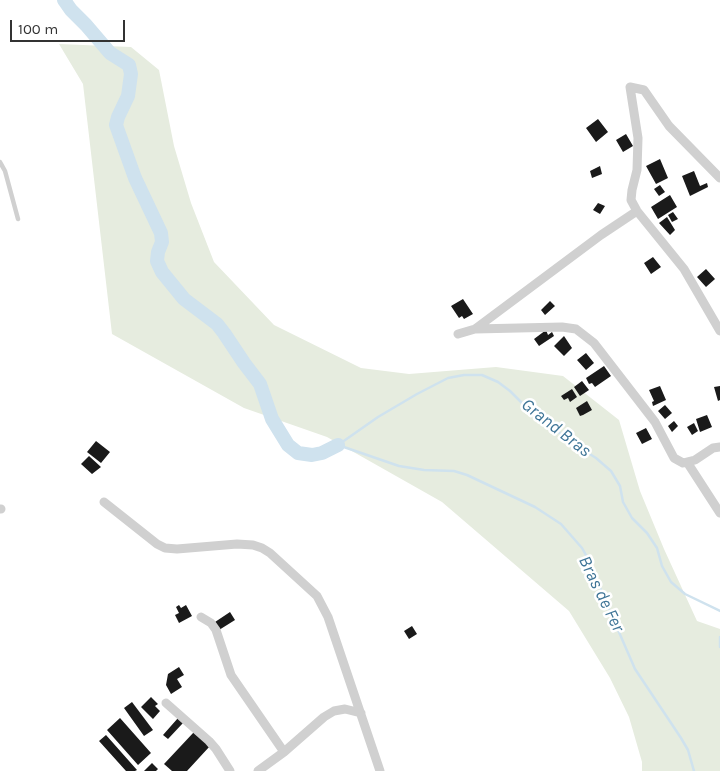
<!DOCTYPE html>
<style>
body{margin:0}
#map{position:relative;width:720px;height:771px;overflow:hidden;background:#fff;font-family:Karla,sans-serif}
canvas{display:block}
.scale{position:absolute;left:10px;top:20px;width:115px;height:22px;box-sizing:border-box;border:2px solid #333;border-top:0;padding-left:6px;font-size:15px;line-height:18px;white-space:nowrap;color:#333;-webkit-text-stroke:4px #fff;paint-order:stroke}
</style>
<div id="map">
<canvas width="720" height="771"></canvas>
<div class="scale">100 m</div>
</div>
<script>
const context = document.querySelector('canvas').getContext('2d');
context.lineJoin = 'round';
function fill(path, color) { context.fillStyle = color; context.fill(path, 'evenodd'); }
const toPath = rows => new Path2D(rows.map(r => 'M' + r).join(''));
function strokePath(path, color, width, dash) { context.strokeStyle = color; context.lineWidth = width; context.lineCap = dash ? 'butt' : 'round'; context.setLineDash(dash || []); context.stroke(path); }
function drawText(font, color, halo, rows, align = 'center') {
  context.font = font + ' Karla,sans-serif'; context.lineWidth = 5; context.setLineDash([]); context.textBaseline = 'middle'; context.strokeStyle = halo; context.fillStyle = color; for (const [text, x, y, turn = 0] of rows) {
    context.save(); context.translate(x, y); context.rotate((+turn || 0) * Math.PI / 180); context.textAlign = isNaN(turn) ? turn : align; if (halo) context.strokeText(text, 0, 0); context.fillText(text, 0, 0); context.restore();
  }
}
fill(toPath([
 [59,44,131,47,159,70,174,146,191,203,214,262,274,325,361,368,409,374,496,367,563,376,619,420,640,491,664,549,697,621,720,629,720,771,642,771,642,762,629,717,610,678,569,611,442,502,327,437,244,408,112,334,83,84]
]), '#e6ecdf');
strokePath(toPath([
 [338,445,399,466,424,470,454,471,467,475,535,507,561,524,582,548,591,564,602,593,635,669,681,738,688,750,694,771],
 [338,445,378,417,417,394,448,378,464,375,482,375,498,382,510,391,526,407,574,444,596,458,611,471,620,486,623,502,632,518,647,533,657,548,662,566,671,582,685,594,720,611],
 [720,637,720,647]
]), '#cfe2ee', 2.5);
strokePath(toPath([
 [64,0,71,10,86,25,110,53,129,65,131,74,128,96,118,117,116,125,135,178,161,233,162,242,158,252,157,261,162,272,184,299,217,324,224,333,244,363,260,384,272,419,288,445,298,453,312,455,322,453,338,445]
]), '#cfe2ee', 14);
fill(toPath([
 [598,119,608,132,596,142,586,128],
 [626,134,633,146,623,152,616,140],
 [660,159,668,178,656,184,646,166],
 [600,166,602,174,592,178,590,171],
 [694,171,700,186,707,183,708,187,690,196,682,176],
 [660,185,665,192,659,196,654,189],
 [670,195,677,207,658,219,651,207],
 [598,203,605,206,600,214,593,210],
 [673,212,678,219,672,222,668,215],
 [667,217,675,230,670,235,659,223],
 [653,257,661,267,651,274,644,263],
 [706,269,715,279,706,287,697,277],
 [463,299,473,314,464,319,462,316,459,318,451,306],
 [550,301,555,306,545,315,541,310],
 [546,330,548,335,552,332,554,336,539,346,534,339],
 [564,336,572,348,564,356,554,346],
 [586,353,594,363,586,370,577,360],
 [604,366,611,376,595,387,592,383,589,384,586,378],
 [582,381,589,390,580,396,574,387],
 [660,386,666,400,653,406,652,402,654,401,649,390],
 [720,386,720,400,718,401,714,387],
 [572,389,577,397,570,402,568,398,564,400,561,396],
 [587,401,592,410,583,415,580,416,576,408],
 [665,405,672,413,665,419,658,411],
 [707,415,712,427,700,432,696,419],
 [674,421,678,426,672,432,668,426],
 [694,423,698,431,692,435,687,427],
 [646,428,652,439,642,444,636,433],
 [96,441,110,452,101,463,87,452],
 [89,456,101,467,92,474,81,464],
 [179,605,181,608,186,605,192,616,179,623,175,615,179,613,176,607],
 [230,612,235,620,219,630,215,622],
 [412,626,417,634,409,639,404,631],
 [179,667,184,675,177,679,182,687,171,694,166,685,168,674],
 [151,697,158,704,155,706,160,711,153,719,141,707],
 [132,702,153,730,144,736,124,708],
 [120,718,151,753,138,765,107,730],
 [178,718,183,723,168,739,163,735],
 [194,732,210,746,187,771,172,771,164,764],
 [106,735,137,770,135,771,126,771,99,741],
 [152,763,158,769,156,771,144,771]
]), '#1a1a1a');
strokePath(toPath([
 [0,162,5,171,18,219]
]), '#d0d0d0', 4.5);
strokePath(toPath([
 [720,178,669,126,644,90,630,87,638,138,637,170,632,190,631,200,637,211,684,269,720,331],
 [475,329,562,327,576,329,594,343,655,422,674,458,683,463,695,460,713,448,720,447],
 [458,334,475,329,601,235,637,211],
 [687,462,720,513],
 [104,502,157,544,165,548,177,549,237,544,253,545,262,548,270,553,317,596,328,617,380,771],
 [0,509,1,509],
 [201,617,211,623,216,630,231,675,284,752],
 [166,703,209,741,216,749,230,771],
 [258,771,284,752,324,717,334,711,345,709,361,713]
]), '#d0d0d0', 9);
drawText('italic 18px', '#3f7597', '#fff', [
 ["Grand Bras",556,428,38],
 ["Bras de Fer",601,594,64]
]);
</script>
